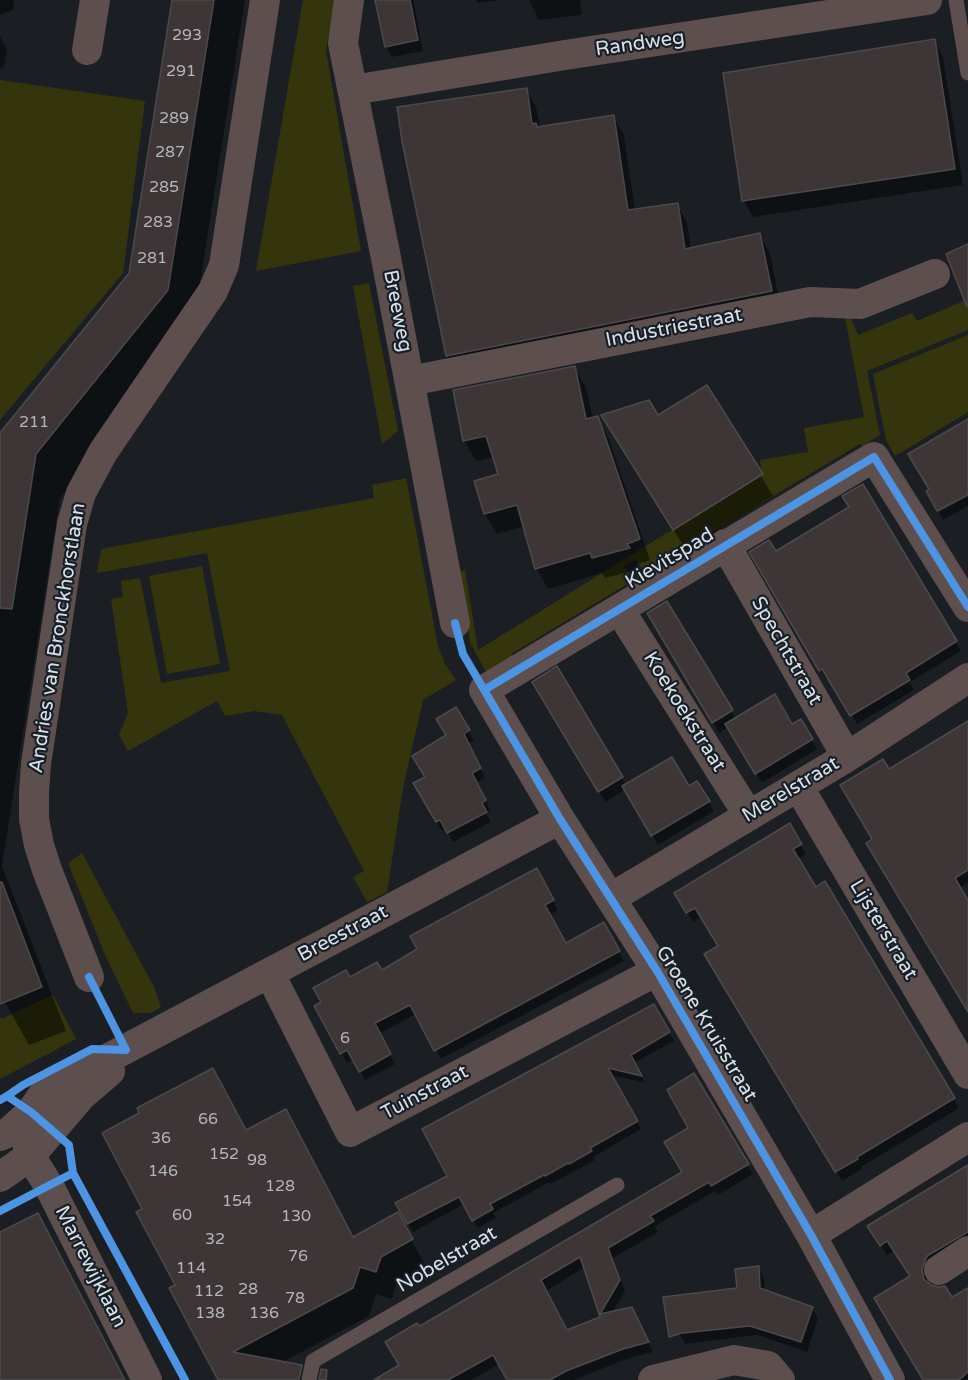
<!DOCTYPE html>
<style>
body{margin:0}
canvas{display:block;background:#1b1f24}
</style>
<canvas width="968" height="1380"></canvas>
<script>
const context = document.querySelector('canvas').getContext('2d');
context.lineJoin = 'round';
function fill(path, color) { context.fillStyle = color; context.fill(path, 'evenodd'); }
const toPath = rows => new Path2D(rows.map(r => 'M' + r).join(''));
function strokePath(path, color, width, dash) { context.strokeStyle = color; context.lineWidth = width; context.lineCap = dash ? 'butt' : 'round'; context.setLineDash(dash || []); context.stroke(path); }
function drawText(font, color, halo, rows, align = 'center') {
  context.font = font + ' "Varela Round",sans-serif'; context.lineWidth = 4.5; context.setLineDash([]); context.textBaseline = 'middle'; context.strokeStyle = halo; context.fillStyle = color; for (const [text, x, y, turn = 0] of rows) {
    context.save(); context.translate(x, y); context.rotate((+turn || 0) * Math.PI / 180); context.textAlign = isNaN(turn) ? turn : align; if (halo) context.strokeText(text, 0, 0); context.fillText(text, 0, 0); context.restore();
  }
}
fill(toPath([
 [303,0,335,0,326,51,361,251,256,271],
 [0,80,145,101,123,273,0,420],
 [369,283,398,431,382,444,353,286],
 [968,299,968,330,867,371,880,435,862,446,860,444,853,448,511,654,515,660,489,678,470,642,460,571,465,570,478,650,762,474,760,460,808,452,804,428,864,417,843,307,846,307,858,335,912,313,917,321],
 [636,559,644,572,633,579,624,566],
 [968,335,968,412,895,456,886,440,873,374],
 [406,478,438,646,445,664,456,680,423,700,403,788,387,892,367,902,353,877,364,871,282,715,254,711,225,716,217,701,128,751,119,735,128,713,111,599,123,597,121,581,140,578,161,683,230,671,207,553,97,573,101,549,374,498,372,485],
 [202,566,220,664,167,674,149,576],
 [82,853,154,987,161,1007,151,1013,133,1013,106,957,68,863],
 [53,995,76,1039,0,1079,0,1016,1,1019]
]), '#34350c');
fill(toPath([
 [0,0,14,0,13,10,0,15],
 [173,0,245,0,192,333,60,498,2,866,66,1031,29,1045,5,1002,0,990,0,435,130,273],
 [377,0,413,0,423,51,392,57,386,47],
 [476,0,502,0,478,3],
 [529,0,580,0,582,15,539,20],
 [0,37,7,49,4,67,0,69],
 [934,41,943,57,963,185,753,217,744,201,724,74],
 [526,89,536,107,540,128,613,117,624,135,635,211,677,204,687,223,691,249,760,235,770,253,781,309,458,374,448,356,404,141],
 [575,368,586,388,593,419,597,417,608,437,650,560,637,564,640,569,605,578,602,573,548,589,537,569,525,526,497,534,485,514,476,482,500,475,494,457,476,461,464,441,455,391],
 [707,387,773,496,686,550,615,436,658,417],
 [862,486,961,651,910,682,914,690,857,724,829,678,826,679,751,552,775,553,851,508],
 [968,496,968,506,943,520,939,512],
 [666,603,736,719,791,726,800,721,817,749,762,783,729,727,719,733,649,614],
 [557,668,626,785,688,788,697,783,714,811,658,845,626,789,605,802,534,682],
 [456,709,474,740,468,744,485,778,476,783,490,810,486,813,491,822,453,842,446,829,442,831,415,784,427,778,447,736],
 [968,723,968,882,960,888,968,902,968,1010,874,840,888,771],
 [789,826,806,854,798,859,815,889,824,883,959,1108,861,1167,862,1169,842,1181,706,954,719,946,701,917,693,922,676,894],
 [542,880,558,910,549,915,566,945,604,924,624,961,441,1059,416,1014,379,1034,395,1064,365,1080,354,1059,347,1063,316,1007,350,979,381,972],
 [654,1006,674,1041,634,1063,645,1083,611,1075,641,1129,593,1157,595,1160,551,1184,550,1182,493,1213,496,1218,478,1228,464,1204,413,1232,398,1204,449,1176],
 [694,1075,753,1174,718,1195,715,1191,655,1226,658,1232,613,1258,625,1291,612,1313,637,1318,653,1352,629,1358,574,1380,509,1380,500,1364,471,1380,377,1380,401,1366,419,1328,684,1172,690,1128],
 [585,1267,602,1317,567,1332,546,1291],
 [246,1132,354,1238,397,1215,427,1268,396,1285,392,1299,376,1294,369,1316,281,1363,295,1365,303,1380,220,1380],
 [968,1167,968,1245,933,1266,927,1281,927,1284,952,1299,968,1289,968,1380,925,1380,911,1277,894,1251,887,1255,869,1226],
 [758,1268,764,1278,765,1292,812,1308,818,1318,807,1352,757,1335,685,1344,666,1310,739,1289]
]), '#0007');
const building = toPath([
 [172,0,214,0,168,290,36,454,12,609,0,608,0,433,129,273,172,0],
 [375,0,410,0,418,40,385,47,375,0],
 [935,39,955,169,742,201,723,73,935,39],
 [527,88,532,124,536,123,537,127,614,115,628,210,678,203,685,249,760,233,772,291,446,356,402,141,397,107,527,88],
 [968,244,968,306,967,307,946,254,968,244],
 [575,366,586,419,598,416,640,539,627,544,630,548,592,558,590,553,535,569,517,505,484,514,474,481,498,474,486,436,463,441,453,390,575,366],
 [707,385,763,474,673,530,601,415,649,400,658,415,707,385],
 [968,419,968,495,937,511,926,491,929,489,908,454,968,419],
 [863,484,957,641,906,673,910,680,850,716,822,669,819,671,749,552,769,540,776,551,849,507,842,496,863,484],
 [667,601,733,710,712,723,647,613,667,601],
 [557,666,623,777,598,792,532,682,557,666],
 [775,694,792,724,801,719,813,739,755,774,725,724,775,694],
 [456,707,470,730,464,734,481,768,472,773,486,800,482,803,487,812,447,833,440,820,436,822,413,783,425,777,412,756,446,735,436,719,456,707],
 [968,721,968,870,955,878,968,900,968,1012,866,843,872,839,840,785,883,759,889,769,968,721],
 [672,757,689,786,697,781,710,801,651,836,622,786,672,757],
 [790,823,802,844,793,849,816,887,825,881,955,1098,857,1157,858,1159,835,1172,704,954,718,946,695,908,686,913,674,893,790,823],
 [537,868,554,900,545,905,566,943,604,922,620,951,434,1051,410,1005,375,1023,391,1054,359,1072,347,1050,340,1054,314,1006,321,1002,313,988,346,970,350,977,377,962,382,970,417,949,410,936,537,868],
 [0,882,2,882,42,987,0,1004,0,882],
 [654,1004,670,1032,631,1055,642,1076,608,1068,638,1121,590,1148,592,1151,569,1164,568,1163,545,1176,544,1175,490,1204,493,1209,472,1221,459,1197,407,1224,395,1203,447,1176,422,1129,654,1004],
 [213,1068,246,1130,286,1109,353,1237,398,1212,413,1239,381,1257,376,1272,360,1267,353,1288,233,1352,302,1365,299,1380,218,1380,169,1288,175,1285,136,1212,142,1209,102,1133,139,1113,137,1108,213,1068],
 [694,1073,749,1164,711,1186,709,1182,650,1216,654,1221,608,1248,620,1280,600,1314,632,1307,649,1342,623,1349,566,1371,550,1380,507,1380,493,1355,448,1380,374,1380,399,1365,385,1342,417,1323,420,1326,682,1172,664,1142,688,1128,667,1090,694,1073],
 [580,1257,600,1317,567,1330,541,1280,580,1257],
 [968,1165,968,1232,927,1256,922,1270,924,1279,931,1285,939,1287,945,1286,952,1297,968,1288,968,1372,959,1380,923,1380,874,1298,910,1276,887,1241,880,1246,867,1226,968,1165],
 [38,1213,125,1380,0,1380,0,1232,38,1213],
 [759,1266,760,1288,813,1307,801,1342,750,1326,682,1333,669,1337,663,1297,737,1288,735,1269,759,1266],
 [321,1369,327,1370,326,1380,319,1380,321,1369]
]);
fill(building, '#3e3636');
strokePath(building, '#4b4a4b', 1.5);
strokePath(toPath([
 [956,0,968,73],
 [309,1380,313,1361,617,1185]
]), '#5c4f4e', 15);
strokePath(toPath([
 [349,0,343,43,386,258,455,623],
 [87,50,95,0],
 [353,90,565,55,927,0],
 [410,381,810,302,860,304,935,274],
 [725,544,847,757],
 [619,609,749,816],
 [798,786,968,1074],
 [611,898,847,757,968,678],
 [270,974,350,1132,657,971],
 [89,977,47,870,39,845,34,819,34,792,36,764,72,524,81,493,103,452,213,291,224,265,265,0],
 [31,1112,26,1138,30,1156,49,1186,147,1380],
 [0,1136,9,1132,31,1112,42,1096,52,1088,560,819],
 [0,1177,30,1156,82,1095,110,1071],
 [811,1235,968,1137],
 [939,1270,968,1251],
 [653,1380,734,1360,768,1366,780,1380],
 [890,1380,811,1235,657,971,560,819,484,690,874,457,968,607]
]), '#5c4f4e', 30);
strokePath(toPath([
 [455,623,463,654,560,819,657,971,811,1235,890,1380],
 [484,690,874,457,968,607],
 [7,1096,23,1085,92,1049,126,1050,89,977],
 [0,1100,7,1096,31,1112,69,1145,73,1173],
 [0,1211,73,1173,185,1380]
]), '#4d94e3', 8);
drawText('16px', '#b3b6ba', null, [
 ["293",187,36],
 ["291",181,72],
 ["289",174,119],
 ["287",170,153],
 ["285",164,188],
 ["283",158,223],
 ["281",152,259],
 ["211",34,423],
 ["6",345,1039],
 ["66",208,1120],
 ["36",161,1139],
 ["152",224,1155],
 ["98",257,1161],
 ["146",163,1172],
 ["128",280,1187],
 ["154",237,1202],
 ["60",182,1216],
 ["130",296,1217],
 ["32",215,1240],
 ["76",298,1257],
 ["114",191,1269],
 ["28",248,1290],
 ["112",209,1292],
 ["78",295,1299],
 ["138",210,1314],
 ["136",264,1314]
]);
drawText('20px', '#dae0e6', '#171f28', [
 ["Randweg",640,44,-8],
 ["Breeweg",397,311,79],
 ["Industriestraat",674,328,-11],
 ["Kievitspad",670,559,-31],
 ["Andries van Bronckhorstlaan",58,638,-81],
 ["Spechtstraat",786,651,60],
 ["Koekoekstraat",684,712,58],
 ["Merelstraat",791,790,-31],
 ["Lijsterstraat",883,930,59],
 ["Breestraat",343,934,-28],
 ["Groene Kruisstraat",706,1024,59],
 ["Tuinstraat",425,1093,-28],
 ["Nobelstraat",447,1260,-30],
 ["Marrewijklaan",90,1267,63]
]);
</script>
